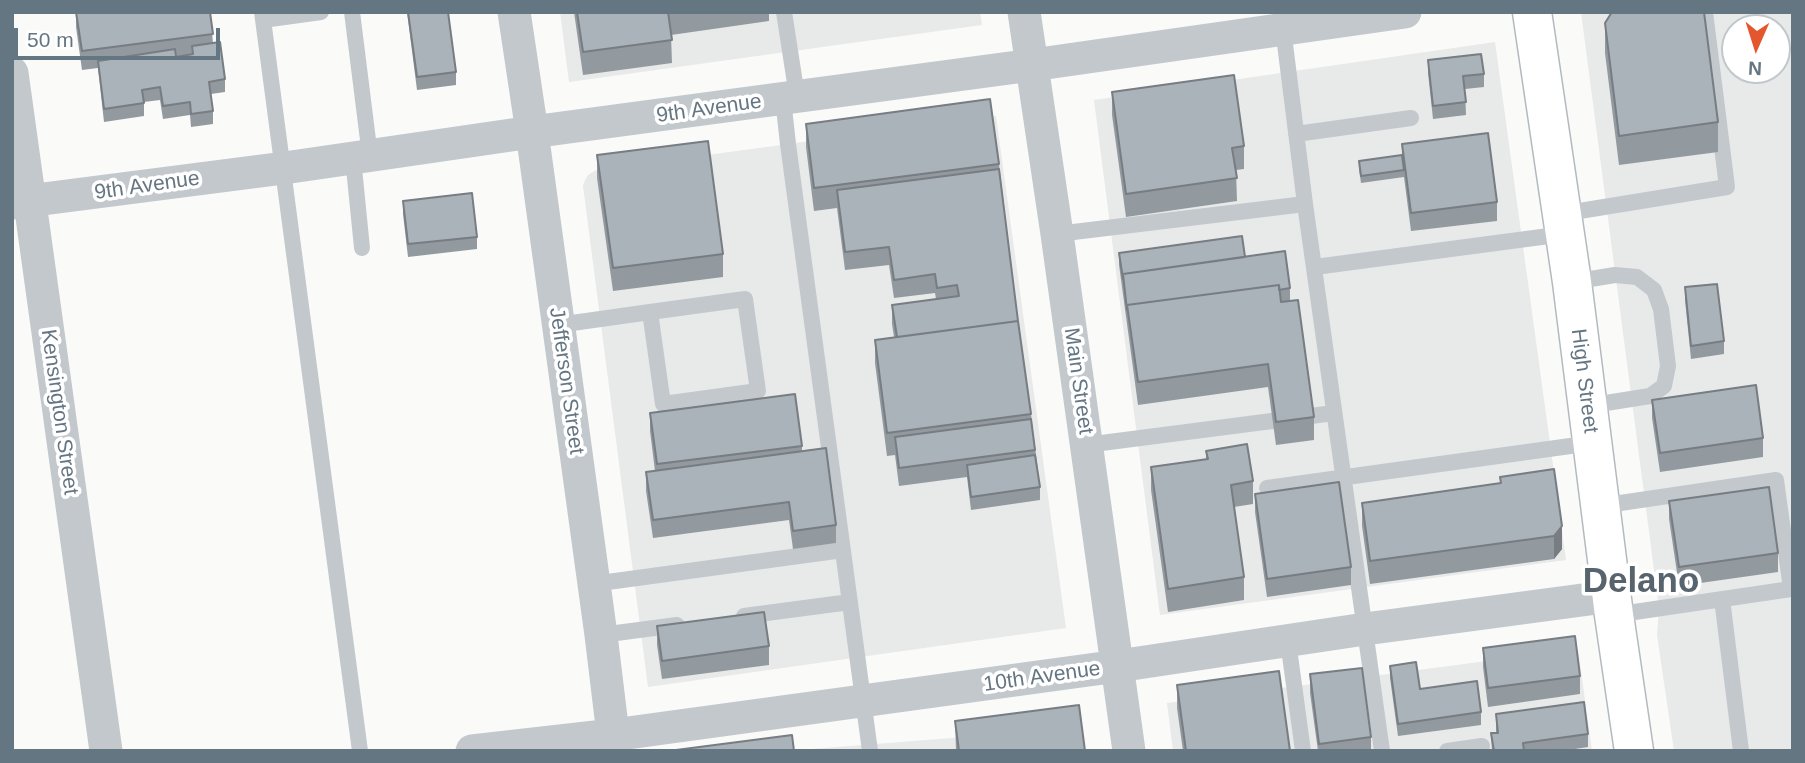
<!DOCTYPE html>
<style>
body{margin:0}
#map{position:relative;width:1805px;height:763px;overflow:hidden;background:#fafaf8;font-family:Arial,sans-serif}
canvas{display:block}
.frame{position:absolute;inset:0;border:14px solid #657683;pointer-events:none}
.north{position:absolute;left:1721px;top:14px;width:70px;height:70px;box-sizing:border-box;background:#fff;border:2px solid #c1c8cd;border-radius:50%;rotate:183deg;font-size:19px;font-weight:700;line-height:28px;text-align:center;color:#657683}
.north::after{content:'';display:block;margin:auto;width:24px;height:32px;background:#e4572e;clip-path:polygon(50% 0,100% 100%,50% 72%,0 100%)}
.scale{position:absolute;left:14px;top:28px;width:206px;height:32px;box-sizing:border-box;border:4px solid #657683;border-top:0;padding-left:9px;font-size:21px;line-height:24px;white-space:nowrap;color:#657683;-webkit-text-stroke:5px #fff;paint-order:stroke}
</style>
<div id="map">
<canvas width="1805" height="763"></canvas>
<div class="frame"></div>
<div class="north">N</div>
<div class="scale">50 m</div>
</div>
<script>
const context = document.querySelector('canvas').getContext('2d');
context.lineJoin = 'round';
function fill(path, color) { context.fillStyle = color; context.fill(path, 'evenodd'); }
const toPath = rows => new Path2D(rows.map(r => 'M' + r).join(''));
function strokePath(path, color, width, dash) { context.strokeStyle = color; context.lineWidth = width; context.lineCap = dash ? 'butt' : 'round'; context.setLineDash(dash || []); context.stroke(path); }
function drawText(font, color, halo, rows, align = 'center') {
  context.font = font + ' Arial,sans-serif'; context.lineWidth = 7; context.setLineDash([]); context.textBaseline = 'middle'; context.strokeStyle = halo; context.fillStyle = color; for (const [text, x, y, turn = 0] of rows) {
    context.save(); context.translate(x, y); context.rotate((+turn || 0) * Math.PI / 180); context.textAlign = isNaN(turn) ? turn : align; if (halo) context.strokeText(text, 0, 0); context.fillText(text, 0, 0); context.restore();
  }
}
fill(toPath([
 [560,12,980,12,982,25,569,82],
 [1581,12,1793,12,1793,751,1674,751,1657,635,1659,608],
 [1735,28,1777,28,1777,70,1735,70],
 [1495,42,1566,560,1160,615,1094,100],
 [996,116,1066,628,648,687,583,186,585,180,588,175,596,170],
 [1578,649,1592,751,1173,751,1167,703],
 [1079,728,1082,751,786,751]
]), '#e8e9e9');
const secondary = toPath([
 [1532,12,1572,282,1614,615,1634,751]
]);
strokePath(secondary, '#b3babf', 41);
strokePath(toPath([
 [262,12,360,751],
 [352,12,370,156],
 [784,12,797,96],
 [1281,12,1305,204,1382,751],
 [263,20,321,12],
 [783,99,788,144,870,751],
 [1296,134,1411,118],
 [353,158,362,248],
 [1561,214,1727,187,1705,12],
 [1057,234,1305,204],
 [1315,267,1564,234],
 [1572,282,1615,275,1637,277,1654,290,1661,309,1668,366,1664,386,1650,396,1587,406],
 [745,299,758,391,663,404,650,312,745,299],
 [558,325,650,312],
 [1086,445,1334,413],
 [1267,488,1592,443],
 [1600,506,1776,480,1791,589,1614,615],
 [593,584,843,550],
 [1722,599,1741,751],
 [744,616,850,602],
 [601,635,677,625],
 [1288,641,1303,751],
 [1447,751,1482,746]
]), '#c3c8cc', 16);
strokePath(toPath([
 [514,12,532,132,601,635,615,751],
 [1024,12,1057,234,1129,751],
 [12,73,106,751],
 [12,203,284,168,532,132,1032,65,1405,12],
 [472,751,613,735,1118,666,1365,629,1612,596]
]), '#c3c8cc', 33);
strokePath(secondary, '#fff', 38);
fill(toPath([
 [76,12,210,12,213,43,225,79,225,92,211,94,213,111,213,124,191,127,190,115,163,119,160,100,144,102,144,116,104,122,98,68,82,70,76,27],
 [407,12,448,12,456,72,456,85,417,90],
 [574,12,769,12,769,21,671,35,672,63,583,75],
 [1605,23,1718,122,1718,152,1619,165,1605,53],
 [1428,60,1484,74,1484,87,1465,89,1466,115,1433,119,1428,73],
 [1112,92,1244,146,1244,169,1236,170,1237,201,1126,217,1112,115],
 [806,124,999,164,1018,321,1031,414,1040,487,1040,500,971,510,967,477,899,486,895,455,887,456,875,363,875,340,894,337,892,324,892,305,936,299,935,293,894,298,889,265,845,270,837,208,814,211,806,147],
 [1402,144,1497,202,1497,221,1411,231,1404,177,1361,183,1359,168,1359,161,1402,155],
 [597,155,723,254,723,277,613,291,597,178],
 [403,201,477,237,477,249,408,257,403,214],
 [1119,253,1245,257,1290,288,1290,301,1314,417,1314,440,1276,445,1268,387,1138,405,1119,265],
 [1685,287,1724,341,1724,354,1691,359,1685,300],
 [1652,400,1763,438,1763,457,1660,472,1652,418],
 [650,413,802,446,802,451,836,525,836,543,793,549,789,520,653,538,646,491,646,472,655,471,650,431],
 [1206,451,1253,481,1253,504,1234,507,1244,577,1244,600,1168,612,1151,490,1151,467,1206,459],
 [1554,469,1562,549,1554,559,1370,584,1362,526,1362,503,1500,484,1500,477],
 [1255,494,1351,567,1351,585,1267,597,1255,512],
 [1669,501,1778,553,1778,572,1679,586,1669,519],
 [657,626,769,646,769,665,662,679,657,645],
 [1483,648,1580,676,1580,694,1488,707,1483,667],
 [1390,666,1420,689,1481,712,1481,725,1398,736,1390,678],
 [1310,674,1371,737,1371,751,1318,751,1310,693],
 [1177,685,1290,751,1183,751,1177,708],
 [1496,714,1588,734,1588,747,1562,751,1492,751,1491,733,1496,733],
 [955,721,1085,751,956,751]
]), '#929a9f');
fill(toPath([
 [1562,526,1562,549,1554,559,1554,536]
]), '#777d82');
const building = toPath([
 [76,12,210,12,213,34,82,51,76,12],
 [408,12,448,12,456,72,417,77,408,12],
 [577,12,668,12,672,40,583,52,577,12],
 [1612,12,1704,12,1718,122,1619,136,1605,23,1612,12],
 [220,42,225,79,209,82,213,111,191,114,190,102,163,106,160,87,142,90,144,103,104,109,98,61,175,49,176,57,193,54,192,46,220,42],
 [1481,54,1484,74,1463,76,1466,102,1433,106,1428,60,1481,54],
 [1234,75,1244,146,1232,148,1237,178,1126,194,1112,92,1234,75],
 [990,99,999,164,814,188,806,124,990,99],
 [1488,133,1497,202,1411,213,1402,144,1488,133],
 [708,141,723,254,613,268,597,155,708,141],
 [1402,155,1404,170,1361,176,1359,161,1402,155],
 [999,169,1018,321,897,337,892,305,959,296,957,285,937,288,935,274,894,280,889,247,845,252,837,190,999,169],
 [472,193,477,237,408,244,403,201,472,193],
 [1242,236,1245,257,1123,274,1123,279,1119,253,1242,236],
 [1285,251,1290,288,1279,290,1279,285,1127,305,1127,310,1123,274,1285,251],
 [1717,284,1724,341,1691,346,1685,287,1717,284],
 [1279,285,1281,302,1298,300,1314,417,1276,422,1268,364,1138,382,1127,305,1279,285],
 [1018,321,1031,414,887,433,875,340,1018,321],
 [1756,385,1763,438,1660,453,1652,400,1756,385],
 [795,394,802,446,657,464,650,413,795,394],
 [1031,419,1035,450,899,468,895,437,1031,419],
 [1247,444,1253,481,1231,485,1244,577,1168,589,1151,467,1208,459,1206,451,1247,444],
 [826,448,836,525,793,531,789,502,653,520,646,472,826,448],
 [1035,455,1040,487,971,497,967,465,1035,455],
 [1554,469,1562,526,1554,536,1370,561,1362,503,1501,483,1500,477,1554,469],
 [1339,482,1351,567,1267,579,1255,494,1339,482],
 [1769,487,1778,553,1679,567,1669,501,1769,487],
 [764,612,769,646,662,661,657,626,764,612],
 [1575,636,1580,676,1488,688,1483,648,1575,636],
 [1416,662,1420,689,1477,681,1481,712,1398,724,1390,666,1416,662],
 [1362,668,1371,737,1319,744,1310,674,1362,668],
 [1279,671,1290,751,1186,751,1177,685,1279,671],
 [1584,702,1588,734,1523,743,1524,751,1494,751,1491,733,1498,733,1496,714,1584,702],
 [1079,705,1085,751,959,751,955,721,1079,705],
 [792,735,794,751,676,750,792,735]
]);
fill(building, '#aab3b9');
strokePath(building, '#777d82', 2);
drawText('21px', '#657683', '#fff', [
 ["9th Avenue",709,109,-8],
 ["9th Avenue",147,186,-8],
 ["Jefferson Street",566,381,82],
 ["Main Street",1078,381,82],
 ["High Street",1584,381,83],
 ["Kensington Street",59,412,82],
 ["10th Avenue",1042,677,-8]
]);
drawText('bold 35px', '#57646e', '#fff', [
 ["Delano",1641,582]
]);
</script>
